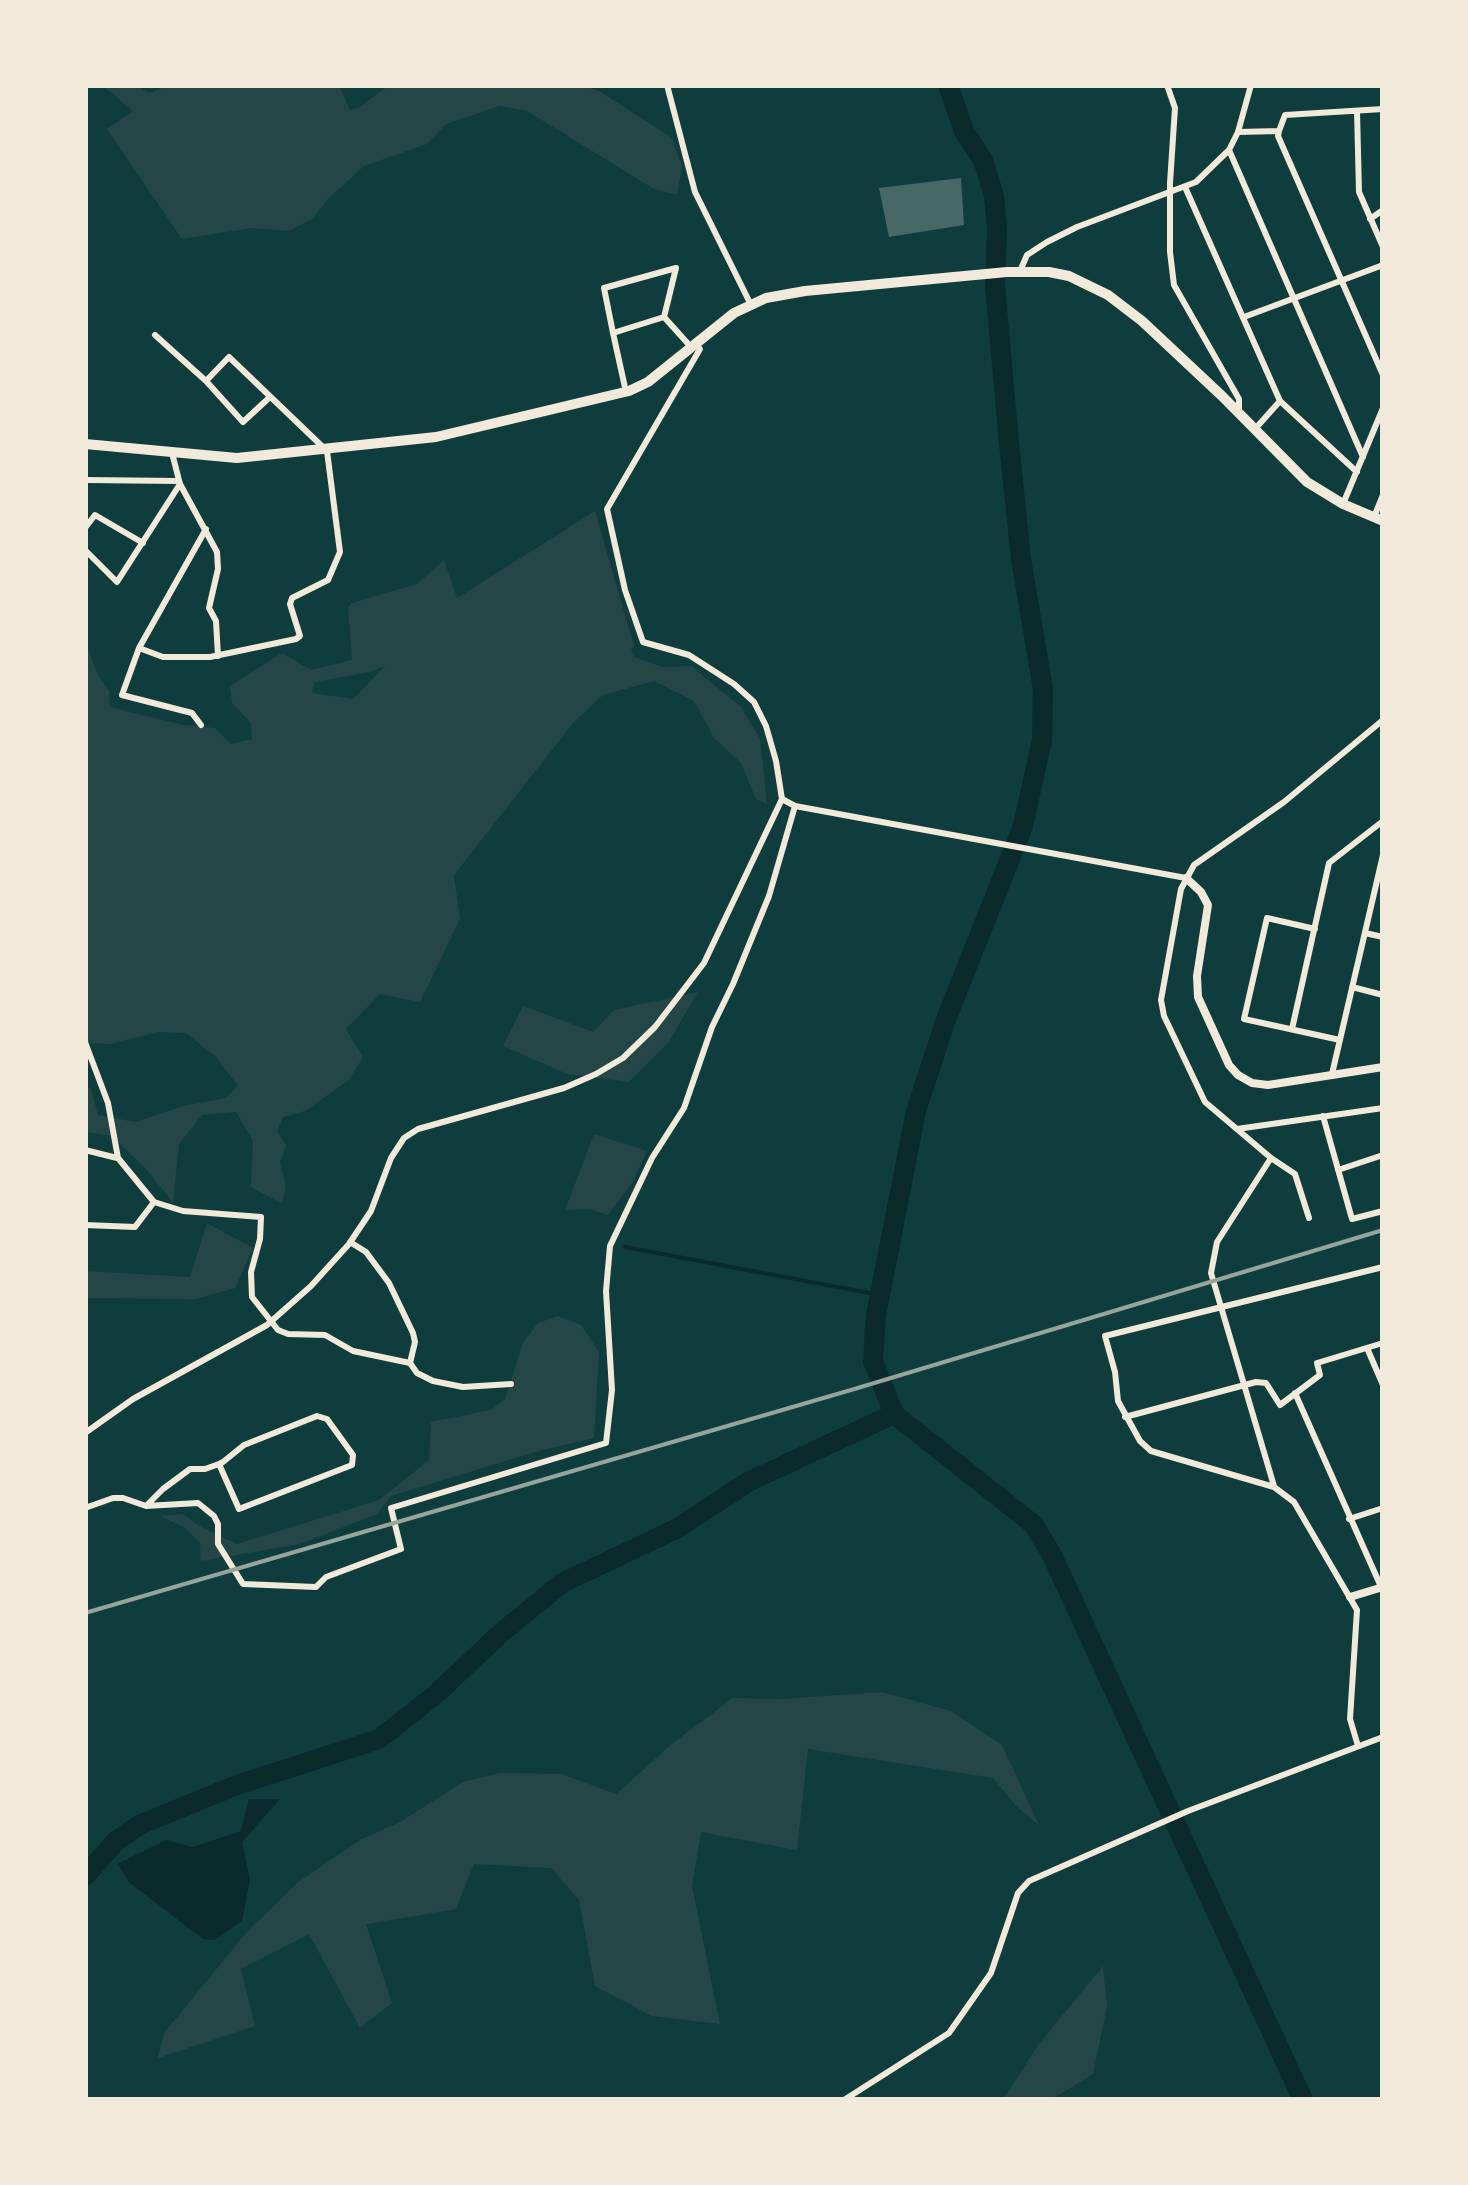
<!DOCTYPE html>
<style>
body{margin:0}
#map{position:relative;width:1468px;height:2185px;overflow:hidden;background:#0f3d3e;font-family:"Exo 2",sans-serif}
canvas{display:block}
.frame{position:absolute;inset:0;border:88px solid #f1e9da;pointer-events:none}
</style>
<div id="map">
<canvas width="1468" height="2185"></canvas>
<div class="frame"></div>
</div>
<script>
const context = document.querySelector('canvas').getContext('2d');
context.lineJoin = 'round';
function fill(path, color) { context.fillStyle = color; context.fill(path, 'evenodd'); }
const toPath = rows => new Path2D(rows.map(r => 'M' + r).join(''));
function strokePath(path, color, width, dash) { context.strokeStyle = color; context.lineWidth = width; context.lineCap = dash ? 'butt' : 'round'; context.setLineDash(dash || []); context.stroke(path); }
fill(toPath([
 [102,85,136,85,150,93,168,85,339,85,350,110,358,108,389,85,581,85,599,91,671,137,682,166,677,195,654,189,527,111,499,106,446,124,427,144,364,166,329,198,313,218,290,231,252,228,182,239,107,129,133,111],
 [595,511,634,646,631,650,634,657,663,667,691,666,741,707,760,739,767,804,756,799,741,763,714,738,694,701,654,681,603,695,573,723,454,875,460,919,420,1002,380,994,346,1029,363,1057,349,1080,305,1111,283,1117,277,1131,286,1146,280,1162,286,1187,282,1204,251,1187,253,1141,236,1112,202,1115,179,1144,173,1203,147,1170,112,1136,85,1132,85,1086,91,1089,98,1115,135,1122,184,1106,225,1098,238,1086,217,1058,186,1033,158,1032,110,1044,85,1043,85,641,98,675,109,691,110,707,183,725,215,728,231,744,252,739,251,723,232,703,230,686,282,653,311,670,352,660,348,607,352,603,417,584,444,560,457,598],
 [385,666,353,699,312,693,314,682,370,672],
 [698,992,668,1043,629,1082,567,1074,503,1046,523,1006,593,1032,614,1010],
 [594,1134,647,1151,632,1183,608,1215,589,1209,565,1210],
 [207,1223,253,1248,235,1288,196,1299,85,1298,85,1271,190,1277],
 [558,1316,581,1325,599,1352,594,1438,538,1451,391,1496,377,1514,300,1544,201,1561,200,1543,185,1528,160,1516,183,1514,199,1526,237,1544,379,1500,429,1460,431,1422,491,1410,505,1399,523,1343,538,1323],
 [882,1692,951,1711,1002,1745,1039,1825,1017,1807,993,1778,808,1749,797,1850,701,1832,692,1886,720,2024,652,2016,595,1986,579,1900,551,1868,474,1864,456,1909,366,1924,392,2003,360,2028,309,1934,241,1969,255,2026,158,2058,164,2033,246,1933,297,1883,360,1840,400,1822,463,1782,500,1773,562,1774,616,1794,673,1743,733,1698,781,1699],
 [1103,1966,1107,2007,1093,2074,1051,2100,1003,2100,1038,2045]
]), '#244646');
fill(toPath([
 [249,1799,280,1799,242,1842,250,1880,242,1921,214,1940,203,1939,130,1883,117,1864,166,1840,193,1847,241,1831]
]), '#0a2a2b');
strokePath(toPath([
 [625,1247,880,1295]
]), '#0a2a2b', 4);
strokePath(toPath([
 [894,1414,873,1361,876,1315,916,1111,945,1022,1023,826,1042,740,1043,689,1021,559,1009,443,995,286,997,228,994,196,983,160,964,131,948,85],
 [894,1414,1033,1524,1051,1553,1303,2100],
 [85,1876,116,1841,139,1825,237,1785,379,1739,435,1695,501,1633,562,1583,676,1529,750,1481,894,1414]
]), '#0a2a2b', 20);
fill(toPath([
 [961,178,964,225,889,237,879,188]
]), '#486865');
strokePath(toPath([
 [667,85,695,192,751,305],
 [1167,85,1175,108,1170,183,1170,252,1174,285,1239,399,1239,412],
 [1357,111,1359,192,1383,247],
 [1279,131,1278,136,1383,375],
 [1238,132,1279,131,1285,115,1383,109],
 [1229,150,1363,457],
 [1185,187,1280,401,1357,472],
 [1370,219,1383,210],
 [1020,271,1027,255,1047,242,1077,227,1196,182,1229,150,1238,132,1251,85],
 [664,317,691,347],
 [1244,317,1383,265],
 [613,333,664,317,676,268,604,288,613,333,626,392],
 [206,381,243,422,270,397],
 [1255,429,1280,401],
 [172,453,180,484,217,552,218,569,209,608,216,621,218,656],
 [85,480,179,481],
 [1343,504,1383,408],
 [1374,517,1383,495],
 [85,528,95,515,143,543],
 [85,550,117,582,180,484],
 [139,648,163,657,210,657,296,639,300,636,290,604,292,598,328,580,340,552,327,451,229,357,206,381,155,335],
 [201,725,192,713,122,695,139,648,206,529],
 [782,799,795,806,1186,878],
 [1315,929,1267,918,1244,1019,1340,1040],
 [1365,933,1383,937],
 [1352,987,1383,995],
 [1292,1029,1329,863,1383,821],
 [85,1042,108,1103,118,1158,154,1202,183,1211,261,1217,260,1239,251,1272,252,1297,278,1330,288,1334,325,1335,353,1351,410,1363,417,1373,433,1381,463,1387,511,1384],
 [1332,1074,1383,855],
 [1323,1116,1352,1219,1383,1211],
 [1237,1129,1383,1108],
 [85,1150,117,1158],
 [1271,1158,1217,1242,1211,1273,1274,1486],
 [1338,1170,1383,1155],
 [1309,1218,1295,1174,1271,1158,1205,1102,1164,1016,1161,1000,1181,889,1194,865,1284,802,1383,720],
 [85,1225,135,1227,154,1202],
 [350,1242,366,1252,389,1283,413,1333,415,1342,410,1363],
 [1367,1348,1383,1385],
 [1295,1393,1382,1589],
 [1125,1417,1256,1382,1266,1383,1280,1405,1320,1375,1317,1363,1383,1343],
 [85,1433,133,1399,267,1325,311,1286,349,1244,371,1211,391,1158,404,1138,418,1129,564,1088,596,1074,623,1058,655,1027,704,963,782,799,776,761,766,726,754,702,734,684,689,655,643,642,625,590,607,509,700,349,696,344],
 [147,1505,163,1489,190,1469,205,1469,219,1464,223,1462,244,1445,317,1416,327,1419,353,1455,352,1465,239,1509,219,1464],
 [85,1508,113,1498,123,1498,146,1506,198,1503,214,1516,218,1524,218,1544,243,1584,316,1587,326,1577,401,1549,391,1508,606,1443,612,1390,606,1291,610,1246,652,1158,684,1108,712,1027,733,984,769,896,795,806],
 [1349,1519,1383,1508],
 [1358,1746,1350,1719,1357,1610,1294,1502,1274,1487,1151,1451,1140,1441,1118,1401,1115,1372,1105,1336,1383,1267],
 [844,2100,949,2033,991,1973,1018,1893,1029,1881,1188,1811,1383,1737]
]), '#f1e9da', 6);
strokePath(toPath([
 [1186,878,1201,892,1208,905,1197,976,1198,997,1229,1065,1238,1075,1252,1083,1268,1085,1383,1067],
 [1350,1597,1383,1587]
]), '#f1e9da', 8);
strokePath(toPath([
 [85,444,237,458,436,437,629,391,648,382,734,313,766,298,805,291,1007,272,1049,272,1069,276,1108,295,1142,321,1222,396,1307,482,1343,504,1383,521]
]), '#f1e9da', 10);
strokePath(toPath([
 [85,1613,851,1390,1383,1230]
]), '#97a49c', 4);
</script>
